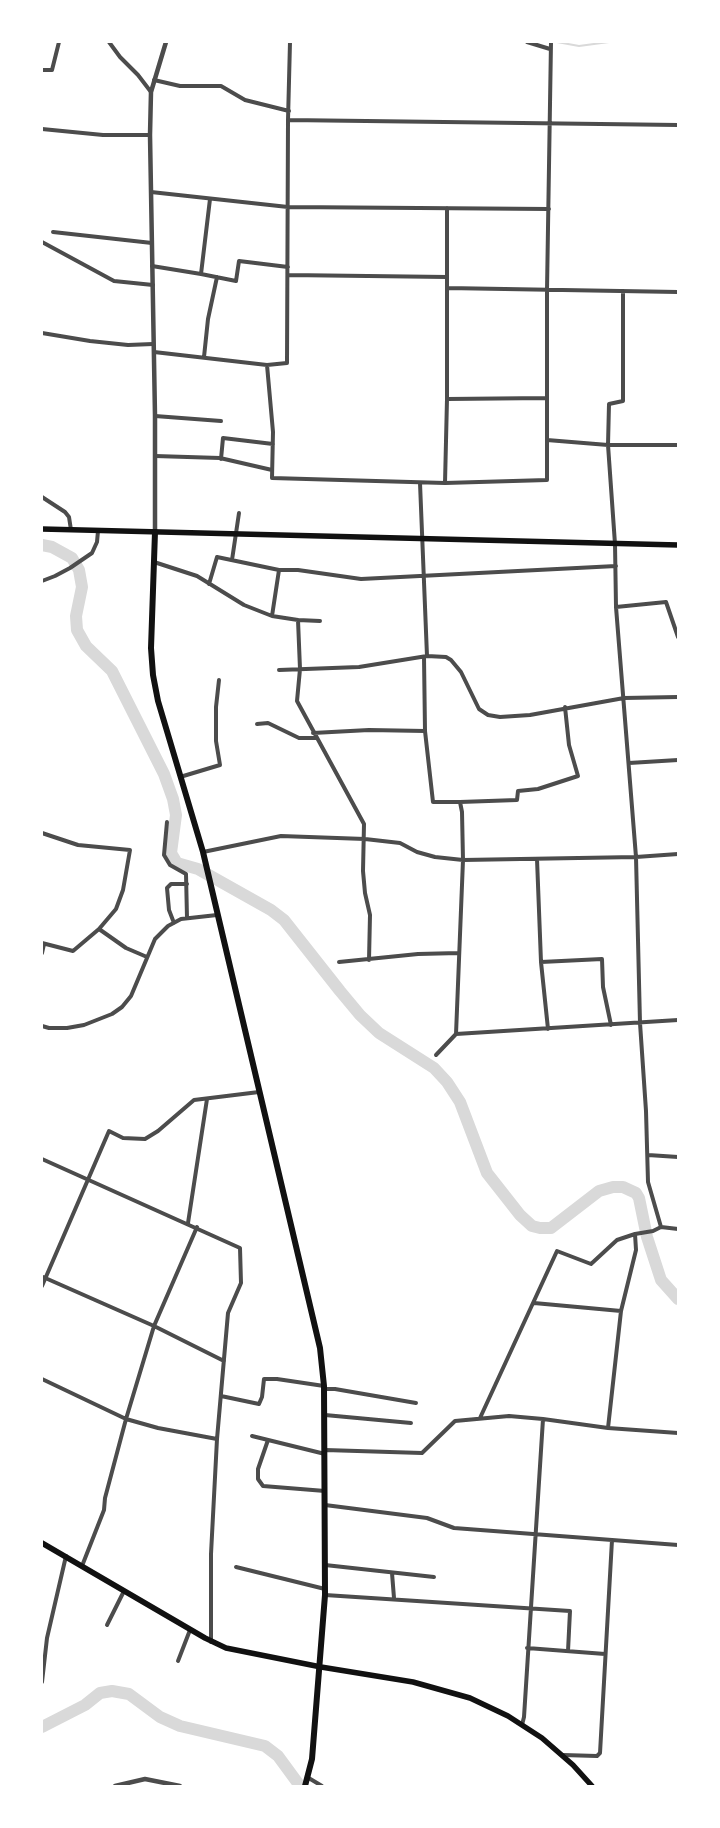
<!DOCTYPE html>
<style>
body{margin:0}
#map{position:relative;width:720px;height:1828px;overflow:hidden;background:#fff;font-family:"Public Sans",sans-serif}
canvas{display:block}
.frame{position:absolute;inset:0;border:43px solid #fff;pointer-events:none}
</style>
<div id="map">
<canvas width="720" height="1828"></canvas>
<div class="frame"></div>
</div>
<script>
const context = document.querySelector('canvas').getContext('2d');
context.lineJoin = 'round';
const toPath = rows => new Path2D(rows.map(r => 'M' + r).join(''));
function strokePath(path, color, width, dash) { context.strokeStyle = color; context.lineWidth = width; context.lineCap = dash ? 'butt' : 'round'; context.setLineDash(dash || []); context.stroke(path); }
strokePath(toPath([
 [557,42,579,46,609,42]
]), '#d9d9d9', 2);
strokePath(toPath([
 [42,545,52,547,72,558,79,570,82,587,76,616,77,630,86,646,112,671,164,774,173,799,176,815,171,853,177,863,198,869,271,910,284,920,340,991,360,1015,379,1033,434,1068,447,1082,460,1102,487,1173,520,1215,532,1226,540,1228,551,1228,599,1191,613,1187,623,1187,636,1193,639,1198,647,1237,661,1280,678,1299],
 [42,1727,85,1705,100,1693,112,1691,129,1694,160,1717,180,1726,265,1746,278,1756,300,1786]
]), '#d9d9d9', 12);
strokePath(toPath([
 [109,42,120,57,138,75,151,92],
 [527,42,550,49],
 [42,70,52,70,59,42],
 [154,80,180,86,221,86,245,100,289,111],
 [288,120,678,125],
 [42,129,103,135,150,135],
 [151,192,288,207,549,209],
 [210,199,201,274,236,281,239,261,288,267],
 [53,232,152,243],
 [42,242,114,281,153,285],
 [152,266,201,274],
 [288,275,447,277],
 [447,288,678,292],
 [623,291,623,401,609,404,608,445,615,544,616,607,636,857,640,1023,646,1111,648,1182,661,1227],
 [42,333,90,341,128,345,153,344],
 [154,352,267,365,287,363,288,120,290,42],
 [204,357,208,319,217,277],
 [267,365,273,432,272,478,445,483,547,480,547,290,551,42],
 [447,399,547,398],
 [155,416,221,421],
 [547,440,608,445,678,445],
 [155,456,220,458,272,470],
 [221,459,223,438,273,444],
 [445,483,447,399,447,208],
 [42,497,65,512,69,517,71,530],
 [232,560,239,513],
 [154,562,197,576,244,605,272,616,298,620,300,669,297,701,364,824,363,871,365,893,370,915,369,960],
 [42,581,55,576,70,568,92,553,97,542,98,531],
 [209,584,217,557,279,570,298,570,361,579,616,566],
 [616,607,666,602,678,637],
 [272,616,279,570],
 [298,620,320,621],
 [427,656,446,657,451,660,461,672,479,709,488,715,500,717,530,715,624,698,678,697],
 [424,657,425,731,433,802,460,802,462,812,463,860,456,1034,678,1020],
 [279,670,359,667,427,656,420,483],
 [257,724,268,723,299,738,316,738],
 [313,733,369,730,425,731],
 [629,763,678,760],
 [180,777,220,765,216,741,216,707,219,680],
 [460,802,517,800,518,791,538,789,578,776,569,745,565,707],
 [167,822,164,855,170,865,186,874,187,918],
 [42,833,78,845,130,850,123,890,116,909,99,929,73,951,42,943],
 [203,852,281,836,365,839,400,843,417,852,435,857,463,860,636,857,678,854],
 [537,859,541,962,548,1029],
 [174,923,169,910,167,888,171,884,187,884],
 [99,929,126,948,147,957],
 [42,953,44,944],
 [339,962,418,954,459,953],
 [541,962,602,959,603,987,611,1025],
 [42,1026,49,1028,67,1028,84,1025,112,1014,122,1007,131,996,155,939,168,926,181,919,217,915],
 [436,1055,456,1034],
 [648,1155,678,1157],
 [42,1159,240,1248,241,1283,228,1313,217,1439,211,1554,211,1642],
 [188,1223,207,1099],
 [43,1277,154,1326,224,1361],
 [42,1286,109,1131,123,1138,145,1139,158,1131,194,1100,259,1092],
 [534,1303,621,1311],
 [42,1379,126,1419,158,1428,217,1439],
 [324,1389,335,1389,416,1403],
 [221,1396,259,1404,262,1397,264,1379,277,1379,324,1386],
 [325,1415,411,1423],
 [480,1418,557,1251,591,1264,617,1240,635,1234],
 [608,1428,621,1311,636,1250,635,1234,653,1231,661,1227,678,1229],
 [252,1436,325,1454],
 [268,1440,258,1469,258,1479,263,1486,325,1491],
 [325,1450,422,1453,455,1421,509,1416,543,1419,608,1428,678,1433],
 [325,1505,427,1518,454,1528,678,1545],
 [325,1565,434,1577],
 [82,1566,104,1510,105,1498,126,1419,154,1326,197,1227],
 [236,1567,325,1589],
 [392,1573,394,1598],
 [325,1595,570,1611,568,1651],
 [107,1625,124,1591],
 [527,1648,605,1654],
 [178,1661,190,1630],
 [42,1682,47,1638,66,1556],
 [522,1725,524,1717,543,1419],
 [563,1755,597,1756,600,1753,612,1540],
 [307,1777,322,1786]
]), '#4c4c4c', 4);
strokePath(toPath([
 [155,532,155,416,150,135,151,92,166,42],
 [115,1786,145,1779,180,1786]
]), '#4c4c4c', 4.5);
strokePath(toPath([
 [42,529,678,545],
 [42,1543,205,1638,226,1648,321,1667,413,1682,470,1698,508,1716,542,1738,573,1765,592,1786]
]), '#111', 5.5);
strokePath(toPath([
 [155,532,151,648,153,675,158,701,203,852,320,1348,324,1386,325,1595,312,1759,305,1786]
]), '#111', 6);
</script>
